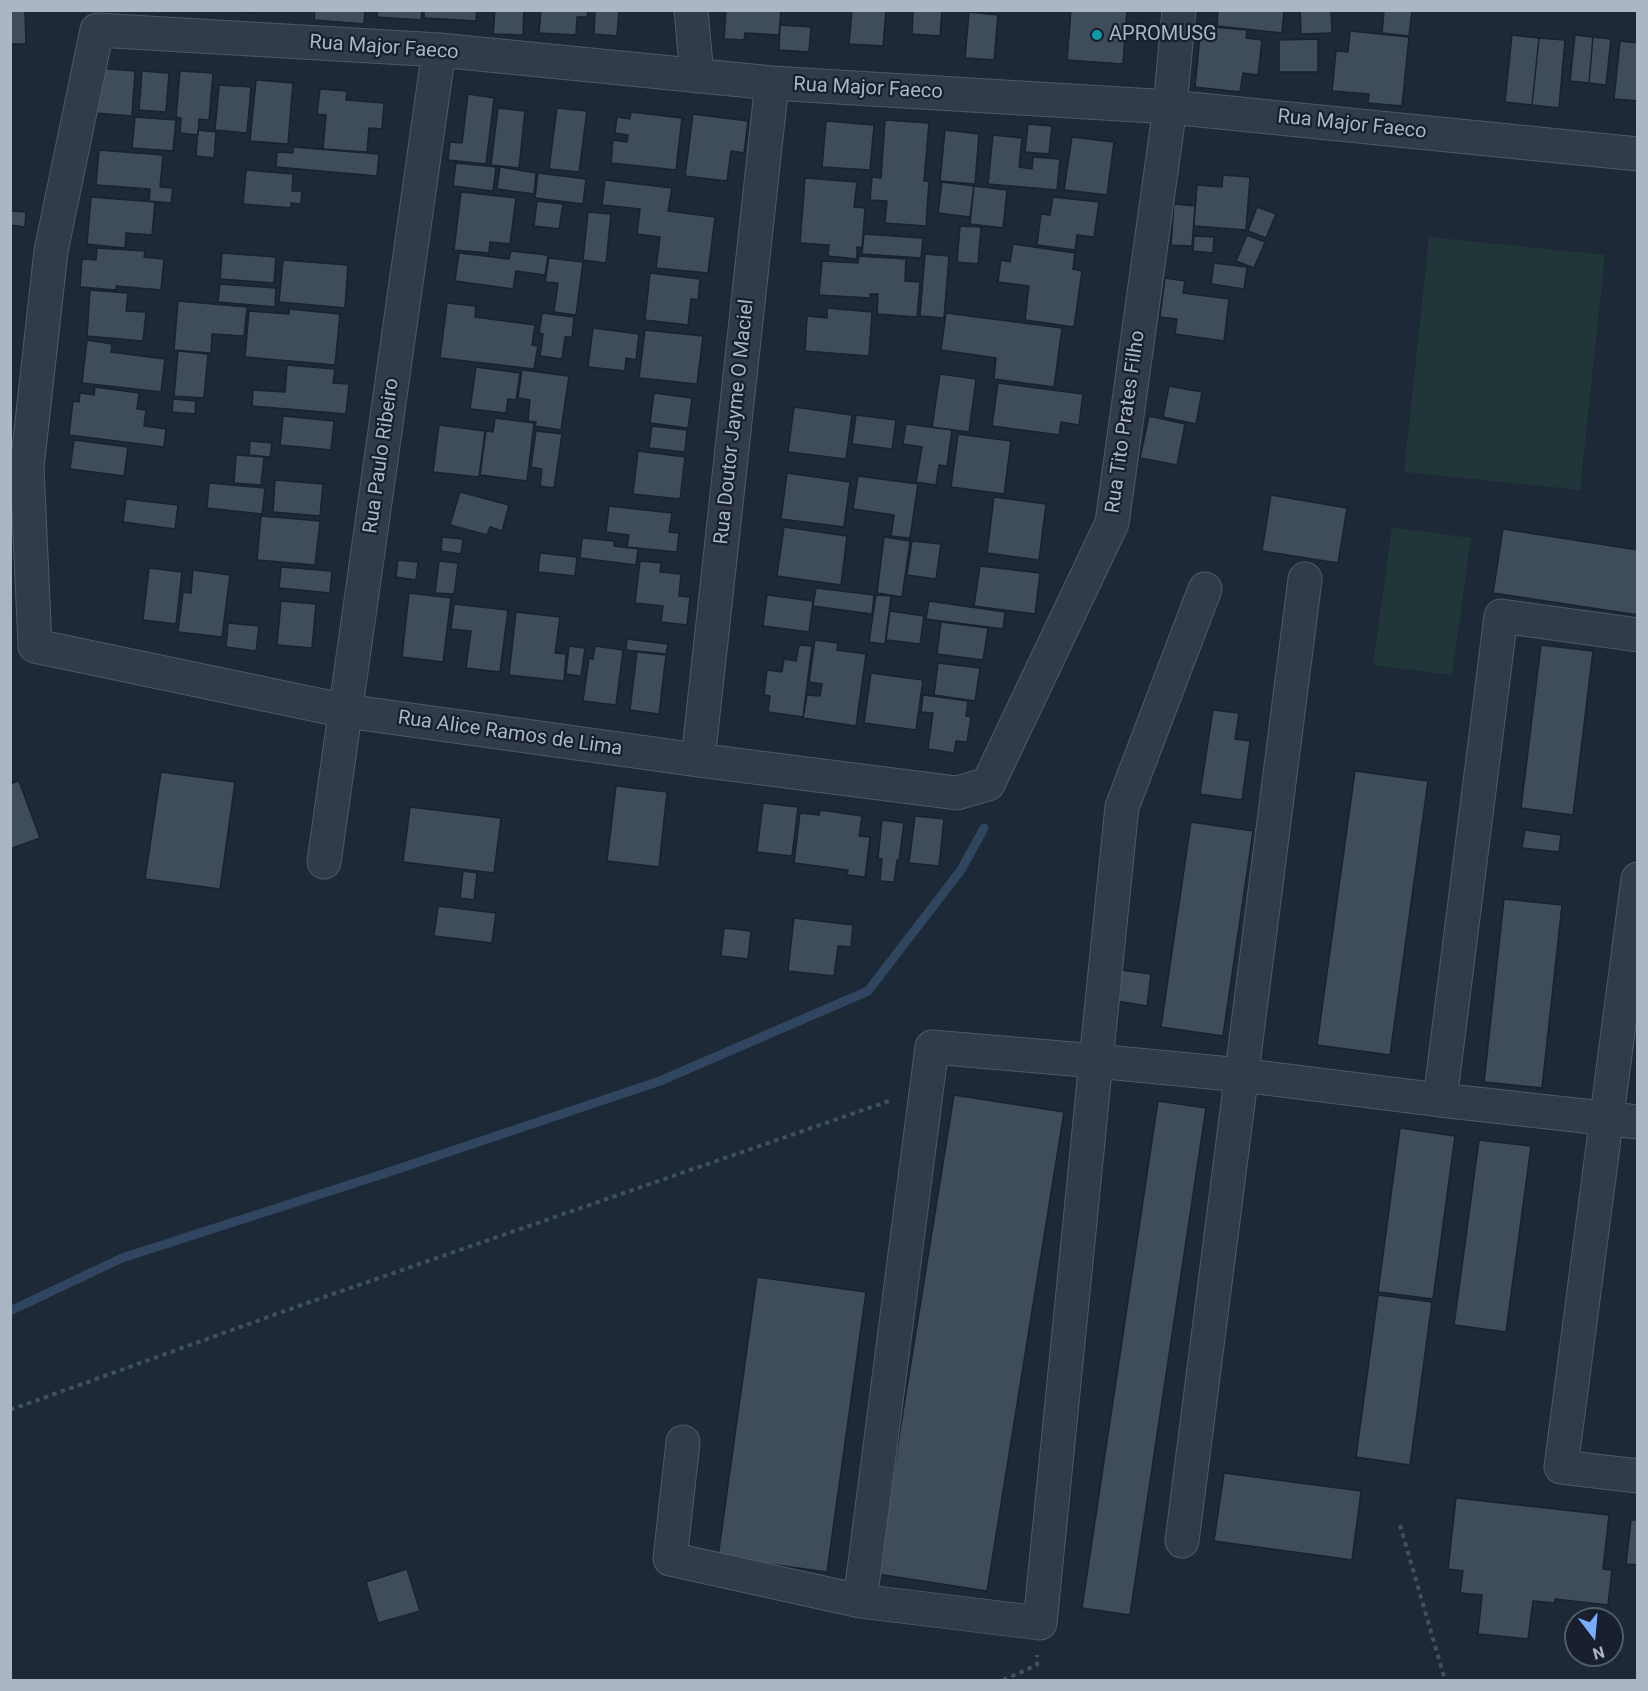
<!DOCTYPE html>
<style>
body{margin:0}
#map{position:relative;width:1648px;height:1691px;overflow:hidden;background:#1e2937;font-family:Roboto,sans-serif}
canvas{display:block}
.frame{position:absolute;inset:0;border:12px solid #abb6c5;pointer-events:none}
.north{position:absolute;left:1564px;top:1607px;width:60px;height:60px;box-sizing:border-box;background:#17202c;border:2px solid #525c69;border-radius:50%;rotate:164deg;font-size:16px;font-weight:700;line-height:24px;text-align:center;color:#abb6c5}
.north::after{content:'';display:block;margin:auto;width:21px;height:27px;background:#78adfe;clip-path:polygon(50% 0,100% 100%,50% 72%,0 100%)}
</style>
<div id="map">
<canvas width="1648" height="1691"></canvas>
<div class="frame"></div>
<div class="north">N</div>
</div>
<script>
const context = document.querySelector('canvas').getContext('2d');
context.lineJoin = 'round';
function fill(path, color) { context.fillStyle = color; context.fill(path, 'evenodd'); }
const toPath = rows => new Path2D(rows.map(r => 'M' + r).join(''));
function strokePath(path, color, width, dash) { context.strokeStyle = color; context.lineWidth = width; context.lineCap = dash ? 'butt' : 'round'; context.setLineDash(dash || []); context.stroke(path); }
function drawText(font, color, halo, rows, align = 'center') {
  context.font = font + ' Roboto,sans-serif'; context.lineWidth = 4.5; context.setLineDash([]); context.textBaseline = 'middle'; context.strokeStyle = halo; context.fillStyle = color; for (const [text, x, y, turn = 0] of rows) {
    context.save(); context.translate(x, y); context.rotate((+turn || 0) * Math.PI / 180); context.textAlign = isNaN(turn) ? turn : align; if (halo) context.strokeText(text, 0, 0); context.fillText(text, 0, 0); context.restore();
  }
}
fill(toPath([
 [1429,237,1605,255,1580,490,1404,472],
 [1392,527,1471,538,1452,675,1373,665]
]), '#203638');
strokePath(toPath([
 [10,1311,122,1258,386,1173,660,1081,868,991,961,870,984,828]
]), '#30455f', 9);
const building = toPath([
 [10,10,25,10,26,44,10,44,10,10],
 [215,10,254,10,254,13,215,10],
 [315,10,365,10,364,24,314,20,315,10],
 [378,10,422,10,421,20,377,17,378,10],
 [424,10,477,10,476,21,424,18,424,10],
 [495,10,524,10,523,35,493,34,495,10],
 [541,10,588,10,587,17,577,17,576,35,539,33,541,10],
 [595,10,619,10,617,36,594,34,595,10],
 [726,10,781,10,779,35,745,33,744,40,724,39,726,10],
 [852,10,886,10,883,46,849,44,852,10],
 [913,10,942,10,940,36,912,34,913,10],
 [1071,10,1127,10,1123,64,1067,60,1071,10],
 [1218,10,1284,10,1282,33,1217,26,1218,10],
 [1331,10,1332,33,1301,34,1300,11,1331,10],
 [1384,10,1412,10,1409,36,1382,33,1384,10],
 [969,12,998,15,994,60,965,58,969,12],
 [780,25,811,27,809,52,779,50,780,25],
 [1201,26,1247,30,1246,38,1262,40,1258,75,1243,73,1240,92,1195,87,1201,26],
 [1350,31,1409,37,1402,106,1368,103,1369,94,1332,91,1336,51,1348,52,1350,31],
 [1512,35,1539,38,1532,105,1505,102,1512,35],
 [1575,35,1593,37,1589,83,1570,81,1575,35],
 [1593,37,1611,39,1606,85,1589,83,1593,37],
 [1539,38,1565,40,1559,108,1532,105,1539,38],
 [1318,39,1318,72,1279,72,1279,40,1318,39],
 [1620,41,1638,43,1638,101,1614,99,1620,41],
 [98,68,135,71,132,116,94,113,98,68],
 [142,71,169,73,166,112,139,110,142,71],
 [180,71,213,73,209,120,199,119,198,135,180,133,181,118,176,117,180,71],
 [256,80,293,83,288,144,250,141,256,80],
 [219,85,251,87,247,133,215,130,219,85],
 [320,89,347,91,346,100,384,103,382,129,369,128,367,152,323,149,326,115,317,114,320,89],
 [468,94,494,98,486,164,448,160,450,142,462,143,468,94],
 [498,108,525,111,519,168,491,165,498,108],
 [557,108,587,111,579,172,549,169,557,108],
 [631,112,682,118,676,170,611,163,613,140,627,142,628,135,615,133,617,117,630,119,631,112],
 [693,114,748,121,744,153,731,151,727,181,685,176,693,114],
 [135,117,176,120,173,151,132,148,135,117],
 [885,120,929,123,924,181,929,181,926,226,885,223,887,201,870,200,872,177,881,178,885,120],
 [826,121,874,125,870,170,822,167,826,121],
 [1028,124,1052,126,1049,154,1025,152,1028,124],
 [198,130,216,132,214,158,196,156,198,130],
 [945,130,979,134,975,184,940,181,945,130],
 [993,135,1022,138,1019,167,1032,169,1033,157,1060,159,1057,190,988,184,993,135],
 [1072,137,1114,142,1107,195,1064,190,1072,137],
 [293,147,379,154,377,176,276,167,277,152,293,153,293,147],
 [99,150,163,155,160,187,173,188,171,203,149,201,150,189,96,185,99,150],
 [456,163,496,167,493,191,453,186,456,163],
 [500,167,536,173,534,194,497,189,500,167],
 [246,170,293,174,292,191,302,191,301,204,291,203,291,208,243,204,246,170],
 [538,173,586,179,583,204,535,198,538,173],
 [1223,175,1250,177,1246,230,1194,226,1197,185,1222,187,1223,175],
 [805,178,857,182,854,207,865,208,862,248,857,247,857,259,828,256,829,245,800,243,805,178],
 [605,180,672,188,668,211,715,217,708,273,656,268,660,237,637,234,640,209,602,205,605,180],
 [942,182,974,186,970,217,938,213,942,182],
 [974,186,1007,190,1003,228,970,224,974,186],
 [461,192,516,198,510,244,490,242,489,253,454,250,461,192],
 [91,197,155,202,152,235,126,233,125,248,87,244,91,197],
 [1053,197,1099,202,1094,237,1077,235,1075,250,1037,245,1041,214,1050,215,1053,197],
 [537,201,563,204,559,229,534,226,537,201],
 [1174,204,1195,206,1192,246,1171,245,1174,204],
 [1257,207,1276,214,1266,238,1248,231,1257,207],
 [10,211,26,212,25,227,10,225,10,211],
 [588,212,611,214,606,263,583,260,588,212],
 [960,226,981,227,978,264,957,262,960,226],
 [864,234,923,238,921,258,862,254,864,234],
 [1247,235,1265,242,1254,268,1236,261,1247,235],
 [1194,236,1214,237,1213,253,1193,251,1194,236],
 [1013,244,1075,253,1073,269,1082,271,1074,327,1025,320,1029,286,998,282,1001,260,1010,262,1013,244],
 [97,248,145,251,144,257,164,259,161,290,116,286,116,290,80,287,82,259,96,260,97,248],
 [511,251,548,255,545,275,516,271,513,289,455,281,459,253,509,259,511,251],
 [222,253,276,257,274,283,220,279,222,253],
 [925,254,949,256,944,318,920,316,925,254],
 [859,256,906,259,905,281,920,282,917,317,877,314,878,294,870,294,870,298,819,295,822,261,858,263,859,256],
 [549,258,583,262,576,315,554,312,558,283,545,282,549,258],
 [283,260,348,265,345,308,279,302,283,260],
 [1214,263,1247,267,1244,289,1211,284,1214,263],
 [650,273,700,279,698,300,691,299,688,325,645,320,650,273],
 [1165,278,1185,281,1183,293,1229,299,1224,341,1175,334,1177,319,1160,317,1165,278],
 [220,284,276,288,275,307,218,302,220,284],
 [90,290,128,293,126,311,146,312,143,341,87,336,90,290],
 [178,301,247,307,244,336,212,334,211,353,174,350,178,301],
 [447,303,476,306,475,317,535,325,532,345,538,346,534,369,440,358,447,303],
 [827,308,872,312,869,356,805,351,807,316,827,318,827,308],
 [289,309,340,314,335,365,245,357,249,311,289,314,289,309],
 [542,313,574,317,572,337,565,337,562,359,540,356,543,334,539,333,542,313],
 [946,313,1062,328,1054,387,994,379,996,358,941,350,946,313],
 [593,328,639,334,636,360,626,358,625,371,588,367,593,328],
 [645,330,703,336,697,384,639,378,645,330],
 [87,340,112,344,111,352,165,359,161,392,82,383,87,340],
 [178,351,208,354,204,398,174,396,178,351],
 [287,365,335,369,333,383,349,384,346,414,252,406,253,390,285,392,287,365],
 [476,367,520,373,516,400,508,399,506,413,470,409,476,367],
 [522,370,569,376,561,430,535,426,536,422,528,421,530,400,518,398,522,370],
 [940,374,976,379,969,432,932,427,940,374],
 [998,383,1083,394,1079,425,1061,422,1059,435,992,426,998,383],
 [1169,386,1202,392,1196,424,1163,417,1169,386],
 [95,387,139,393,137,409,146,410,144,426,166,429,164,447,69,435,73,401,79,402,80,393,94,395,95,387],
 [654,393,692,398,688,428,650,423,654,393],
 [173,399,196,401,195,414,172,412,173,399],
 [794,407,852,415,846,459,788,452,794,407],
 [856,415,896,420,892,449,852,444,856,415],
 [283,416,334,421,331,450,280,445,283,416],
 [1149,416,1185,424,1177,465,1140,458,1149,416],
 [495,418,534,423,527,481,480,475,486,431,493,432,495,418],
 [906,424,952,430,947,466,939,465,936,485,916,482,922,447,903,444,906,424],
 [439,425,485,431,479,477,433,472,439,425],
 [652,426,687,430,685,452,649,448,652,426],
 [536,431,562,434,554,488,540,486,542,469,531,467,536,431],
 [958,434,1011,441,1004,494,951,487,958,434],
 [74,440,128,447,124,476,70,469,74,440],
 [250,441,272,443,270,457,249,455,250,441],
 [638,451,685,457,680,499,633,494,638,451],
 [236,455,264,457,261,485,234,483,236,455],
 [787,473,850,482,844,527,781,519,787,473],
 [858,476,918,484,910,538,891,536,894,515,853,509,858,476],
 [275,480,323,484,320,516,273,512,275,480],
 [209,483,265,488,262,514,207,508,209,483],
 [460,492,509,505,502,531,490,527,487,535,450,525,460,492],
 [1271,495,1347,508,1338,563,1262,551,1271,495],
 [994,497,1046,504,1039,560,987,553,994,497],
 [126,499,178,505,175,529,123,522,126,499],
 [609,506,672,513,669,532,679,533,677,552,627,547,629,535,606,532,609,506],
 [261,516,320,521,315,565,257,560,261,516],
 [784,527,847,536,841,585,777,576,784,527],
 [1503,529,1638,550,1638,615,1493,593,1503,529],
 [442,537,463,539,461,554,441,551,442,537],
 [884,537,910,541,902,597,877,593,884,537],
 [582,538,614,541,614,546,638,549,636,565,580,558,582,538],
 [912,541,941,544,936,579,907,575,912,541],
 [540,553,577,557,575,576,538,572,540,553],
 [398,560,418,562,416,580,396,577,398,560],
 [439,561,458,563,454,594,435,593,439,561],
 [640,561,661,563,660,572,681,574,679,596,690,597,687,625,661,622,663,606,635,603,640,561],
 [980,566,1040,573,1035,614,974,606,980,566],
 [281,567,332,571,330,593,279,588,281,567],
 [149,568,182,572,176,624,143,620,149,568],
 [193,570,230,575,222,637,178,632,183,592,191,593,193,570],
 [816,588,874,595,872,614,813,606,816,588],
 [409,593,451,598,443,662,402,657,409,593],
 [767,595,813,601,809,632,763,626,767,595],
 [876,595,891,596,885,644,869,642,876,595],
 [281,601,316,604,312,648,277,645,281,601],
 [929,601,1005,612,1003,629,926,619,929,601],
 [454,604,508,610,500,672,466,668,471,631,451,629,454,604],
 [890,611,924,616,920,644,886,640,890,611],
 [516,612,560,617,555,653,566,654,564,681,509,675,516,612],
 [941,622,988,628,983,660,937,654,941,622],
 [228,623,259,626,256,651,226,647,228,623],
 [627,639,668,644,666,654,626,650,627,639],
 [815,640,838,643,837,650,866,654,856,726,803,718,807,695,820,696,822,684,809,682,815,640],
 [799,645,812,646,803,717,768,712,770,696,764,695,767,670,782,672,784,659,796,661,799,645],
 [1541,645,1593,651,1573,815,1521,808,1541,645],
 [569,646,585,648,581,676,566,674,569,646],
 [595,646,623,650,616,705,583,701,589,658,593,659,595,646],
 [637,652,666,655,659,714,630,710,637,652],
 [938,663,980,668,975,701,934,695,938,663],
 [871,673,923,680,916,730,864,723,871,673],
 [923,695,968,701,966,716,971,717,967,742,956,741,954,753,928,749,933,713,921,712,923,695],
 [1213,710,1239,713,1235,739,1250,741,1242,800,1200,794,1213,710],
 [1355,771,1428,781,1390,1055,1317,1045,1355,771],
 [161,772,235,782,220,889,145,879,161,772],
 [19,781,40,838,10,849,10,784,19,781],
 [616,786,667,792,659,867,607,861,616,786],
 [763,803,798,807,792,856,757,852,763,803],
 [410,807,501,818,494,873,403,862,410,807],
 [820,810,862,816,859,836,870,837,865,877,847,875,848,870,794,863,800,813,819,815,820,810],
 [915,816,944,819,939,866,909,863,915,816],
 [882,820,904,823,899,860,897,860,894,882,880,881,882,859,878,858,882,820],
 [1191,822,1253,831,1223,1036,1161,1027,1191,822],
 [1525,830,1561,835,1559,852,1522,848,1525,830],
 [463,871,477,873,474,900,460,898,463,871],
 [1504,899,1562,905,1542,1088,1484,1082,1504,899],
 [438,906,496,913,492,943,434,936,438,906],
 [794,918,853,925,851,947,838,946,834,976,788,971,794,918],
 [724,928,751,931,748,959,721,956,724,928],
 [1121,970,1151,974,1147,1006,1117,1001,1121,970],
 [954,1095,1064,1112,987,1591,877,1574,954,1095],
 [1158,1101,1206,1108,1130,1615,1082,1608,1158,1101],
 [1400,1128,1455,1136,1433,1299,1378,1292,1400,1128],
 [1479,1140,1531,1146,1506,1332,1454,1325,1479,1140],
 [757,1277,866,1292,827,1572,718,1557,757,1277],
 [1378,1295,1432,1302,1410,1465,1356,1457,1378,1295],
 [1224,1473,1361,1491,1352,1560,1214,1541,1224,1473],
 [1456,1498,1609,1515,1603,1569,1612,1570,1608,1605,1555,1599,1555,1603,1533,1601,1528,1639,1478,1634,1482,1595,1460,1593,1463,1571,1448,1569,1456,1498],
 [1631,1520,1638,1520,1638,1565,1626,1564,1631,1520],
 [407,1569,420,1611,378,1623,366,1582,407,1569]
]);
fill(building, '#3f4c5c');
strokePath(building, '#19222e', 1.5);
const minor = toPath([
 [691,10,697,76],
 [1179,10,1170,107,1112,523,988,784,957,793,698,760,346,711,35,646,27,467,51,251,97,30,439,50,772,83,1170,107,1638,154],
 [1205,589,1122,807,1096,1061,1040,1623,860,1601,932,1047,1096,1061,1241,1075,1440,1100],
 [1638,635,1501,616,1440,1100,1638,1122],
 [698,760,772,83],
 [324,862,439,50],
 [1638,879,1561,1467,1638,1476],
 [683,1442,670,1559,860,1601],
 [1182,1541,1305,579]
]);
strokePath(minor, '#4f5966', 35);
strokePath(toPath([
 [10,1410,307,1303,892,1100],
 [1400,1525,1445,1680],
 [1003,1680,1037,1665,1037,1655]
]), '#3e5356', 4, [4.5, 4.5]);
strokePath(minor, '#323b48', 33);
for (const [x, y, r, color] of [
 [1097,35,6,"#0f9aa8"]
]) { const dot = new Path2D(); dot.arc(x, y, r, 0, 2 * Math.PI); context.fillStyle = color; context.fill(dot); strokePath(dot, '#17202c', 2); }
drawText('20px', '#abb6c5', '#17202c', [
 ["APROMUSG",1109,35]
], 'left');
drawText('20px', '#abb6c5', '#17202c', [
 ["Rua Major Faeco",384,48,4],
 ["Rua Major Faeco",868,89,3],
 ["Rua Major Faeco",1352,125,6],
 ["Rua Doutor Jayme O Maciel",735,422,-84],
 ["Rua Tito Prates Filho",1126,422,-82],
 ["Rua Paulo Ribeiro",382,456,-82],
 ["Rua Alice Ramos de Lima",510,734,8]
]);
</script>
